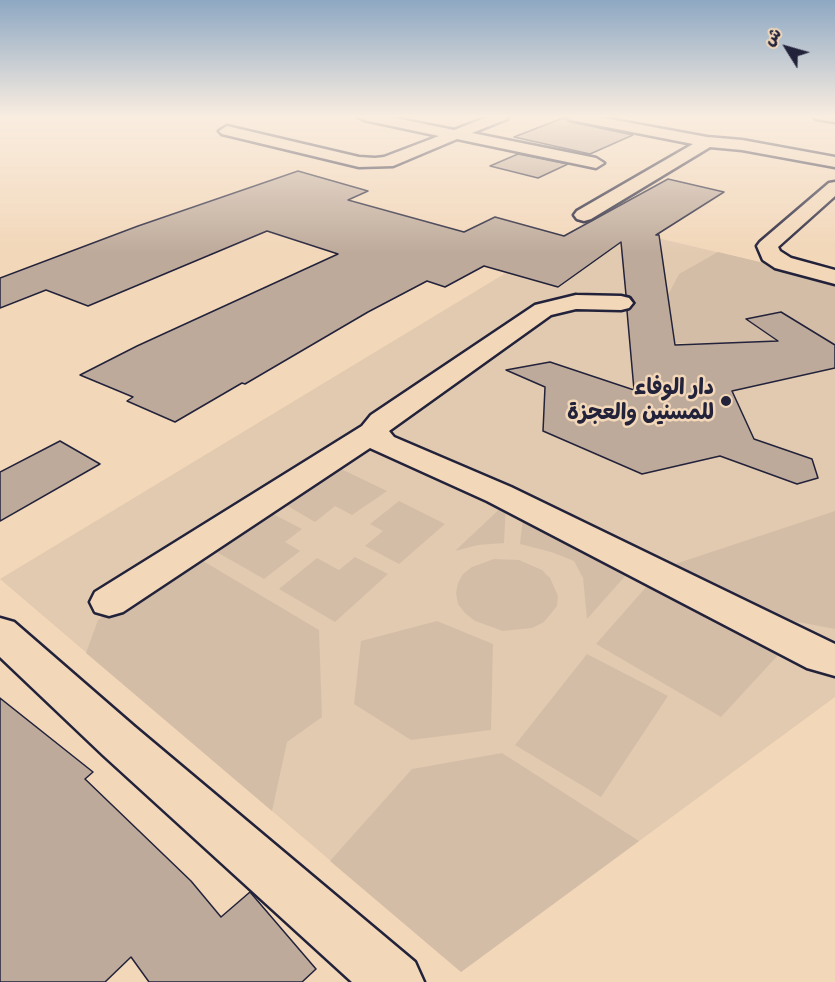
<!DOCTYPE html>
<meta charset="utf-8">
<style>
body{margin:0}
#map{position:relative;width:835px;height:982px;overflow:hidden;background:#f2d7b9;font-family:Itim,"Playpen Sans Arabic",sans-serif}
canvas{display:block}
.north{position:absolute;left:757px;top:18px;width:60px;height:60px;-webkit-text-stroke:4px #f2d7b9;paint-order:stroke;rotate:307deg;font-size:16px;font-weight:700;line-height:24px;text-align:center;color:#22223b}
.north::after{content:'';display:block;margin:auto;width:21px;height:27px;background:#22223b;clip-path:polygon(50% 0,100% 100%,50% 72%,0 100%)}
</style>
<div id="map">
<canvas width="835" height="982"></canvas>
<div class="north">ش</div>
</div>
<script>
const context = document.querySelector('canvas').getContext('2d');
context.lineJoin = 'round';
function fill(path, color) { context.fillStyle = color; context.fill(path, 'evenodd'); }
const toPath = rows => new Path2D(rows.map(r => 'M' + r).join(''));
function strokePath(path, color, width, dash) { context.strokeStyle = color; context.lineWidth = width; context.lineCap = dash ? 'butt' : 'round'; context.setLineDash(dash || []); context.stroke(path); }
function drawText(font, color, halo, rows, align = 'center') {
  context.font = font + ' Itim,"Playpen Sans Arabic",sans-serif'; context.lineWidth = 5; context.setLineDash([]); context.textBaseline = 'middle'; context.strokeStyle = halo; context.fillStyle = color; for (const [text, x, y, turn = 0] of rows) {
    context.save(); context.translate(x, y); context.rotate((+turn || 0) * Math.PI / 180); context.textAlign = isNaN(turn) ? turn : align; if (halo) context.strokeText(text, 0, 0); context.fillText(text, 0, 0); context.restore();
  }
}
fill(toPath([
 [590,222,835,280,835,697,461,972,0,579]
]), '#e2cab0');
fill(toPath([
 [718,252,835,280,835,345,780,312,747,319,791,350,724,343,675,343,668,295,679,274],
 [337,467,387,491,352,515,335,506,315,522,286,505],
 [399,501,445,524,399,564,365,546,383,531,370,524],
 [506,503,504,543,478,545,455,551],
 [524,510,634,566,587,619,583,578,574,561,551,552,520,544],
 [835,511,835,629,793,621,675,564],
 [269,512,302,529,285,542,300,551,264,579,215,551],
 [355,557,388,574,335,622,279,589,317,558,339,570],
 [198,558,319,630,322,717,287,742,272,811,86,653,98,620],
 [494,559,519,560,542,570,550,578,558,596,557,606,544,622,532,628,503,631,475,621,465,613,458,604,456,593,458,583,463,574,472,567],
 [655,577,791,641,721,717,596,644],
 [437,621,493,644,491,730,411,740,354,704,361,641],
 [587,654,668,696,601,797,515,745],
 [502,753,639,841,461,972,330,861,412,769]
]), '#d4bda7');
const building = toPath([
 [563,118,571,122,633,135,590,154,514,137,563,118],
 [518,154,568,164,538,178,490,166,518,154],
 [298,171,368,191,348,200,464,232,495,217,564,236,668,179,724,192,656,235,659,235,675,345,778,341,746,319,781,312,835,345,835,368,732,391,754,439,812,459,818,478,797,484,720,456,642,474,543,431,545,387,506,370,550,362,634,390,627,311,635,303,631,297,626,295,621,242,558,287,484,266,445,287,427,281,368,312,245,384,242,383,175,422,127,401,133,397,80,375,137,346,338,254,267,231,88,306,46,290,0,308,0,278,138,226,298,171],
 [60,441,100,464,0,521,0,472,60,441],
 [0,698,93,772,85,779,191,881,221,917,250,892,316,969,302,982,149,982,131,957,105,982,0,982,0,698]
]);
fill(building, '#beaa9a');
strokePath(building, '#22223b', 1.5);
const minor = toPath([
 [357,116,385,116,454,130,490,116,509,116,507,119,472,133,596,158,604,163,596,168,457,139,393,166,359,167,222,134,219,131,227,126,359,157,375,158,384,157,439,136,364,120,357,116],
 [564,116,593,116,707,137,742,140,835,157,835,167,742,150,710,147,591,219,584,221,577,219,574,215,577,211,693,144,571,120,564,116],
 [835,182,835,196,778,247,780,251,791,258,835,270,835,284,775,268,763,260,757,246,760,242,829,183,835,182],
 [576,295,621,296,629,298,633,303,629,308,621,310,576,309,551,315,389,431,394,437,511,487,835,644,835,676,807,668,487,501,370,448,123,612,109,616,95,612,90,602,95,592,362,426,371,415,535,305,576,295],
 [0,618,14,622,135,727,415,962,424,982,352,982,103,755,0,657,0,618]
]);
const tertiary = toPath([
 [814,116,835,116,835,122,816,119,814,116]
]);
strokePath(minor, '#22223b', 5);
strokePath(tertiary, '#22223b', 5);
fill(minor, '#f2d7b9');
fill(tertiary, '#f2d7b9');
const sky = context.createLinearGradient(0, 0, 0, 253);
sky.addColorStop(0, '#8ea8c3');
sky.addColorStop(0.46, '#f9ede0');
sky.addColorStop(1, '#f9ede000');
context.fillStyle = sky;
context.fillRect(0, 0, 835, 253);
for (const [x, y, r, color] of [
 [726,401,6,"#22223b"]
]) { const dot = new Path2D(); dot.arc(x, y, r, 0, 2 * Math.PI); context.fillStyle = color; context.fill(dot); strokePath(dot, '#f2d7b9', 2); }
drawText('bold 22px', '#22223b', '#f2d7b9', [
 ["دار الوفاء",714,388],
 ["للمسنين والعجزة",714,413]
], 'right');
</script>
